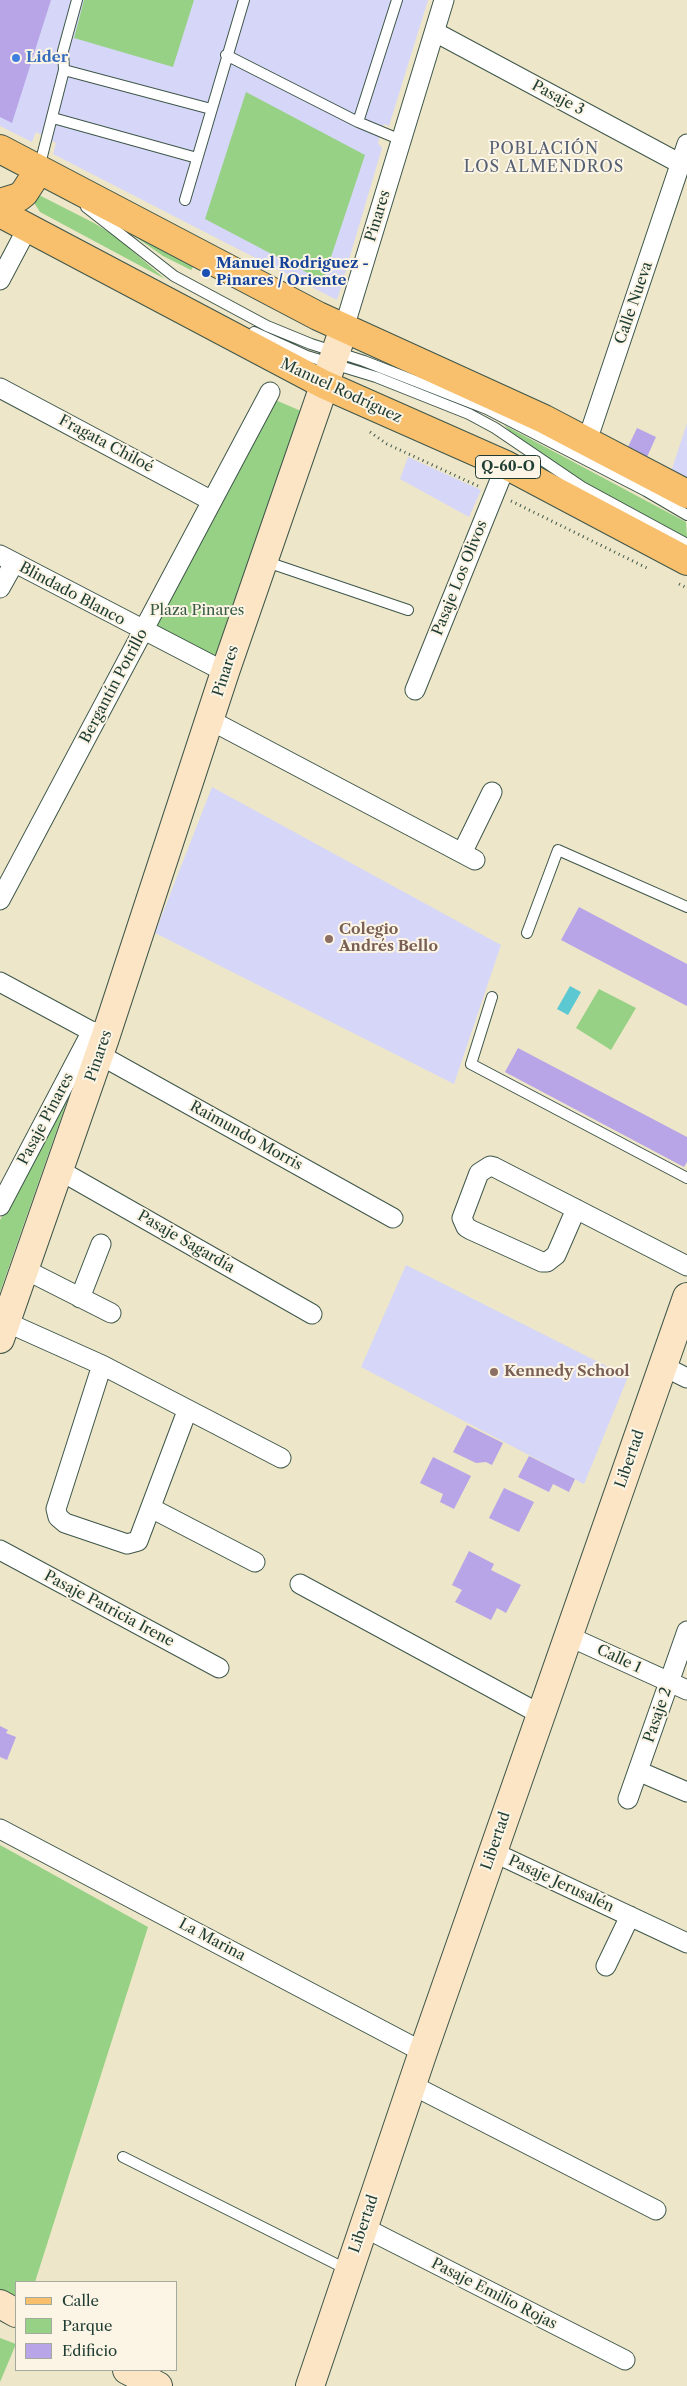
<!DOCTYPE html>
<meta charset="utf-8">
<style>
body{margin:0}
#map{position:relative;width:687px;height:2386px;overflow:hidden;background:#ede6c8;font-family:"Libre Caslon Text",serif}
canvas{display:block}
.legend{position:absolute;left:15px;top:2281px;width:162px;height:90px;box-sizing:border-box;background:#fcf5e5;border:1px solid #a4ab9e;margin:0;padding:6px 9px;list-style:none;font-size:15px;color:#1f3d34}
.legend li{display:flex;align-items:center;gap:10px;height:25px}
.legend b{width:25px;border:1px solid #a4ab9e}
</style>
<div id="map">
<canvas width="687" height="2386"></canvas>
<ul class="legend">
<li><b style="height:6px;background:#f8bf6c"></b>Calle</li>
<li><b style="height:14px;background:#97d185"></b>Parque</li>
<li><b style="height:14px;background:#b8a5e8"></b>Edificio</li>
</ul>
</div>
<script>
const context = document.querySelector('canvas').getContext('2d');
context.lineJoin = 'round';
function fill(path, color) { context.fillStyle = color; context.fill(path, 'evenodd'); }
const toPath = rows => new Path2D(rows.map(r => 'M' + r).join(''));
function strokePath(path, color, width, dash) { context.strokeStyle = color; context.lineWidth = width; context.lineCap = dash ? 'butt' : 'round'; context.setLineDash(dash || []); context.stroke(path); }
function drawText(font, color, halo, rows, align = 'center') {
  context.font = font + ' "Libre Caslon Text",serif'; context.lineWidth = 4; context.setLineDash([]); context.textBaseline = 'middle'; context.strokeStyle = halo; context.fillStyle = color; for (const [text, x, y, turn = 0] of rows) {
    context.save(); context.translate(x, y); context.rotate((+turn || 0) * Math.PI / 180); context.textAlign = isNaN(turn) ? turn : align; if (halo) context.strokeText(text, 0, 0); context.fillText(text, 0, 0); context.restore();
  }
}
fill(toPath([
 [0,0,428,0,389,126,384,124,381,133,378,143,382,148,337,300,53,154,56,143,36,132,32,142,0,126],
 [687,423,687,480,671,472],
 [408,457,481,490,469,517,400,479],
 [212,787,501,945,454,1084,155,933],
 [406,1265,628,1377,584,1484,361,1367]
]), '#d6d7f8');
fill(toPath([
 [84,0,194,0,173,67,74,38],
 [246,92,365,155,323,281,205,219],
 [39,195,94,223,115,236,165,279,40,212,33,201],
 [123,228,195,264,191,270,163,256],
 [273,399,301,411,213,662,162,634,155,624],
 [504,425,686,522,687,538,586,484,513,435],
 [599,989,636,1008,611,1050,576,1028],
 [74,1081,0,1292,0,1220],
 [0,1845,148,1927,35,2282,16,2282,16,2299,0,2291],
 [0,2338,16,2344,0,2382]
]), '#97d185');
fill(toPath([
 [570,986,581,992,568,1015,557,1009]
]), '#5cc9d2');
fill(toPath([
 [0,0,51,0,12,123,0,117],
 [637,428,656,437,647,457,628,447],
 [579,907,687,964,687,1006,561,940],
 [518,1048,687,1137,687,1162,684,1167,505,1072],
 [467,1425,503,1443,492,1465,486,1462,476,1463,453,1452],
 [529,1456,575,1479,569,1492,553,1484,549,1492,518,1477],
 [433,1457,471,1476,454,1509,440,1502,443,1494,420,1483],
 [504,1488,534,1502,519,1532,489,1518],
 [469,1551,494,1564,491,1570,521,1585,506,1613,497,1608,491,1620,455,1602,462,1590,452,1585],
 [0,1726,8,1730,6,1733,16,1737,7,1760,0,1757]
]), '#b8a5e8');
const lane = toPath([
 [226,55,358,122,401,140],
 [64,70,211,109],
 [53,118,197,158],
 [358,122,397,0],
 [39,168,64,70,63,51,77,0],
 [185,200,244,0],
 [86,207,174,276,267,326,311,344,364,361,487,409,646,491,687,515],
 [254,332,307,356,376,377,469,414,495,428,582,487,687,544],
 [264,561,408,610],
 [527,933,558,850,687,907],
 [492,997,471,1064,687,1178],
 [123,2157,348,2270]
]);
const street = toPath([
 [435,32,681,164],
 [0,280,28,227],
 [344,328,444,0],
 [0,388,212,501],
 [587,441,687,144],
 [0,555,225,672],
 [0,588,14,563],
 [415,690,506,465],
 [210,720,475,860],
 [462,853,492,792],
 [0,900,270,392],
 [0,982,102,1037],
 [100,1055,393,1218],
 [59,1170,312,1314],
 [0,1206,92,1031],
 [576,1209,556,1255,547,1262,542,1262,471,1230,466,1227,462,1218,479,1173,490,1166,494,1167,687,1266],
 [24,1269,111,1313],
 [80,1298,101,1244],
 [6,1322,102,1365,281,1458],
 [102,1365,56,1509,58,1517,65,1523,127,1544,138,1541,187,1411],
 [663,1366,687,1378],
 [151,1508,255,1562],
 [0,1550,219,1668],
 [300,1584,540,1714],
 [568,1636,687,1690],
 [638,1771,687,1792],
 [628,1799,687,1631],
 [0,1829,423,2052],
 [493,1852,687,1943],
 [606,1966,630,1916],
 [412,2085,656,2210],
 [363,2227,625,2360]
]);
const secondary = toPath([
 [0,1339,105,1038,225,672,344,328],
 [0,2304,16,2313],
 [127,2370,158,2386],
 [310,2386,423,2052,687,1297]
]);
const primary = toPath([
 [0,149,318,316,544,419,687,494],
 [0,203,19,197,24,193,39,170],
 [0,213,323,384,506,465,687,561]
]);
strokePath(lane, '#3e564a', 12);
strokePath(street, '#3e564a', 21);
strokePath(secondary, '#3e564a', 30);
strokePath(primary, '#3e564a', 30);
strokePath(toPath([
 [370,432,387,444,478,486],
 [511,501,649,569],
 [679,584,687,588]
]), '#3e564a', 3, [1, 4]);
strokePath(lane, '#fff', 10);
strokePath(street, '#fff', 19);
strokePath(secondary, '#fce5c4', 28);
strokePath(primary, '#f8bf6c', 28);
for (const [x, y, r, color] of [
 [16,58,5,"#3f7fe0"],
 [206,273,5,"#1a4fb4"],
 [329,939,5,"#8d6e63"],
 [494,1372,5,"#8d6e63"]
]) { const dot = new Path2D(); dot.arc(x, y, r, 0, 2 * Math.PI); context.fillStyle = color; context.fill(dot); strokePath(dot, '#fcf5e5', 2); }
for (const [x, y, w] of [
 [508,467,65]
]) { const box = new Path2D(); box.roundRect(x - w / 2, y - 11.5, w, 23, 4); context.fillStyle = '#fcf5e5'; context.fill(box); strokePath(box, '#1f3d34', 1); }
drawText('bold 14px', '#1f3d34', null, [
 ["Q-60-O",508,467]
]);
drawText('bold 15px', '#366cbe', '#fcf5e5', [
 ["Lider",26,58]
], 'left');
drawText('15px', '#1f3d34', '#fcf5e5', [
 ["Pasaje 3",558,98,28],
 ["Pinares",378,216,-73],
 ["Calle Nueva",634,303,-71],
 ["Manuel Rodríguez",341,391,25],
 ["Fragata Chiloé",106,444,28],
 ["Pasaje Los Olivos",460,578,-68],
 ["Blindado Blanco",72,594,28],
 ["Pinares",226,671,-72],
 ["Bergantín Potrillo",114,686,-62],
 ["Pinares",99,1056,-71],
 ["Pasaje Pinares",46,1119,-62],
 ["Raimundo Morris",246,1136,29],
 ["Pasaje Sagardía",186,1242,30],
 ["Libertad",630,1459,-71],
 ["Pasaje Patricia Irene",109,1609,28],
 ["Calle 1",619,1659,25],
 ["Pasaje 2",658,1715,-71],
 ["Libertad",496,1841,-71],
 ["Pasaje Jerusalén",561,1884,25],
 ["La Marina",212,1940,28],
 ["Libertad",364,2224,-71],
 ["Pasaje Emilio Rojas",494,2294,27]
]);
drawText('bold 15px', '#164399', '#fcf5e5', [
 ["Manuel Rodriguez -",216,264],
 ["Pinares / Oriente",216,281]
], 'left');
drawText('15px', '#375b44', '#fcf5e5', [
 ["Plaza Pinares",197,611]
]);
drawText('bold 15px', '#785e54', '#fcf5e5', [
 ["Colegio",339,930],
 ["Andrés Bello",339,947],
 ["Kennedy School",504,1372]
], 'left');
context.letterSpacing = '1px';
drawText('16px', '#556173', '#fcf5e5', [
 ["POBLACIÓN",544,149],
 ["LOS ALMENDROS",544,167]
]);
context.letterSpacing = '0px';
</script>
